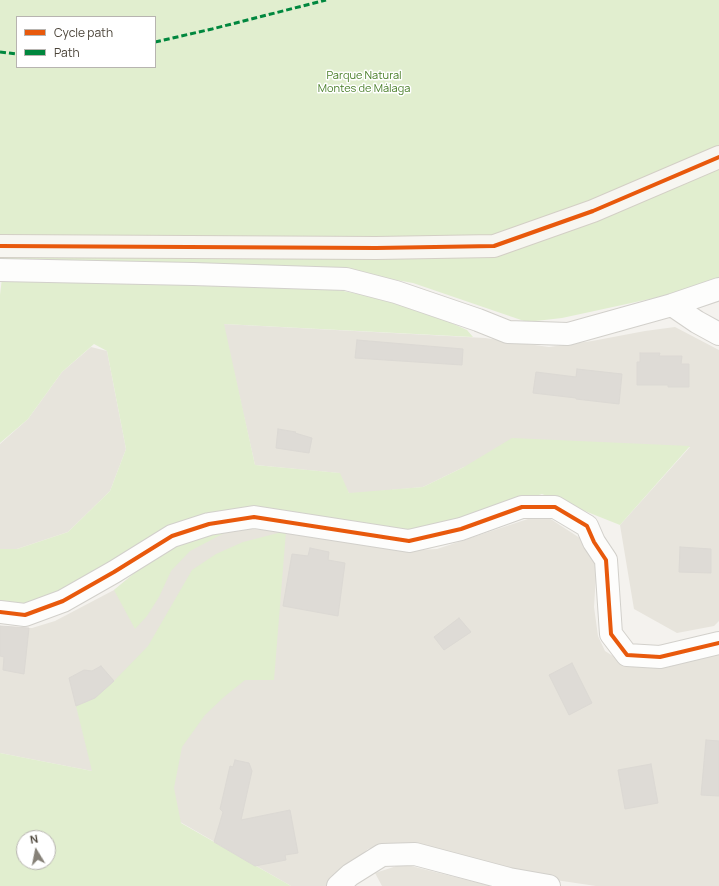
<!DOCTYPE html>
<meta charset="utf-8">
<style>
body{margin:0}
#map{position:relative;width:719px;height:886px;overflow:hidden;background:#f4f2ee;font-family:Manrope,sans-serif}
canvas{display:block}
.legend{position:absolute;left:16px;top:16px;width:140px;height:52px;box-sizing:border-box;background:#fff;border:1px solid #b7b4b0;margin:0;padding:5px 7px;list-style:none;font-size:12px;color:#4b4439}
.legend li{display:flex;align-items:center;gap:8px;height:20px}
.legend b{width:20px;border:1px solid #b7b4b0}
.north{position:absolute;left:16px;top:830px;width:40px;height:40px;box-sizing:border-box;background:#fff;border:1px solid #b7b4b0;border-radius:50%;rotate:350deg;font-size:11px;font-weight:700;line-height:16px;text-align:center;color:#4b4439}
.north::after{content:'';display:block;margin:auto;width:14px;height:18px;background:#868178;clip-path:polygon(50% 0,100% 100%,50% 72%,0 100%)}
</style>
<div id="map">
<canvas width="719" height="886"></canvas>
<ul class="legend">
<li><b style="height:5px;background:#e8590c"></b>Cycle path</li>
<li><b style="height:5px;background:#00873e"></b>Path</li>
</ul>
<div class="north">N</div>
</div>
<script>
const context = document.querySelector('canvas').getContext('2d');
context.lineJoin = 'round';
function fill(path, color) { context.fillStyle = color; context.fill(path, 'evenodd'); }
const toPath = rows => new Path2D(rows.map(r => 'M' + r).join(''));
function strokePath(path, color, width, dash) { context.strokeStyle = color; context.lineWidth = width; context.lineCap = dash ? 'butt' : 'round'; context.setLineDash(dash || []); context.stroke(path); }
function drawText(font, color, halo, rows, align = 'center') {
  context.font = font + ' Manrope,sans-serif'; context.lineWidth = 3; context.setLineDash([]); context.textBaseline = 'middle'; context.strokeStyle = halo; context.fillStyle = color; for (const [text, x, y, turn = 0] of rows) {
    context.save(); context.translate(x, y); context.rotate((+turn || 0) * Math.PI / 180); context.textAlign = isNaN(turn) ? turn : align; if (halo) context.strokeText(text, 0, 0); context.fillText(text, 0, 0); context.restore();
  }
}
fill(toPath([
 [223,324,485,338,549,347,592,341,645,331,675,327,717,349,719,350,719,621,714,626,677,633,634,609,620,525,690,447,464,467,423,487,349,494,339,473,255,465],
 [91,347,107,351,126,449,110,491,68,532,17,549,0,549,0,444,28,419,62,372],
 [543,514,589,544,597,559,594,607,598,636,605,651,624,663,719,651,719,886,596,886,508,873,413,847,388,843,368,849,327,886,291,886,92,771,0,753,0,626,7,627,32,628,55,621,114,590,143,566,234,528,286,531,399,551,437,549],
 [403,864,491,886,382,886,375,873]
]), '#e7e4dc');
fill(toPath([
 [0,0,719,0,719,284,562,318,527,322,413,283,341,270,0,262],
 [17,17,155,17,155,67,17,67],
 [2,278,323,287,409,304,467,330,473,337,224,324,255,465,340,473,349,493,423,487,464,467,512,438,690,446,620,525,542,494,433,530,390,532,221,514,76,588,27,604,0,602,0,549,17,549,68,532,110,491,126,449,107,351,94,344,62,372,28,419,0,443,0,295],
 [234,528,190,551,171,571,159,597,147,616,135,629,114,590,143,566,190,538],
 [286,531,274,680,245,680,224,697,205,715,182,747,174,788,181,823,291,886,0,886,0,753,92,771,76,706,95,698,114,681,148,646,192,570,216,554,243,542],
 [24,838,48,838,48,862,24,862]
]), '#e1eecf');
const building = toPath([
 [357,340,463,349,462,365,355,358,357,340],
 [640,353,660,353,659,356,682,356,681,364,689,364,689,387,668,387,668,385,637,385,637,362,640,362,640,353],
 [577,369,622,374,619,404,576,399,576,398,533,393,536,372,576,377,577,369],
 [278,429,296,432,295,433,312,438,309,453,276,448,278,429],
 [680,547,711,549,711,573,679,572,680,547],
 [310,548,329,552,328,560,345,563,338,616,283,606,292,554,308,556,310,548],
 [459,618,471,632,444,650,434,637,459,618],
 [0,626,29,628,24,674,3,670,4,657,0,656,0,626],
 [572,663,592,703,569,715,549,675,572,663],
 [101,666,114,681,95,698,76,706,69,678,84,670,92,671,101,666],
 [706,740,719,741,719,796,701,795,706,740],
 [235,760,249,763,252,771,241,820,290,810,298,853,285,855,286,860,255,866,214,842,223,812,220,809,230,766,233,767,235,760],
 [651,764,658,803,625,809,618,770,651,764]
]);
fill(building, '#dedbd6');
strokePath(building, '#dcd9d4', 1);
const minor = toPath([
 [0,270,193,274,346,279,396,292,478,320,508,332,568,334,672,305,719,289],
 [672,305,697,322,719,334],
 [0,612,25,615,63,601,114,572,172,536,209,524,254,517,409,541,461,529,522,507,555,507,587,526,594,542,606,560,611,634,627,655,660,657,719,643],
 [338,886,350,875,382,855,415,854,509,879,549,886]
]);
const secondary = toPath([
 [0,246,376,248,494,246,593,211,719,157]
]);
strokePath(minor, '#d2d0cb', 24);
strokePath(secondary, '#d3cfc5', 24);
strokePath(minor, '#fdfdfc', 22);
strokePath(secondary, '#f7f6f1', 22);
strokePath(toPath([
 [155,42,212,29,326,0],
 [0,52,17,54]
]), '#00873e', 3, [6, 3]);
strokePath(toPath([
 [0,246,376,248,494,246,593,211,719,157],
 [0,612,25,615,63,601,114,572,172,536,209,524,254,517,409,541,461,529,522,507,555,507,587,526,594,542,606,560,611,634,627,655,660,657,719,643]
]), '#e8590c', 4);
drawText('11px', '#4a7f2a', '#fff', [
 ["Parque Natural",364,76],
 ["Montes de Málaga",364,89]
]);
</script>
